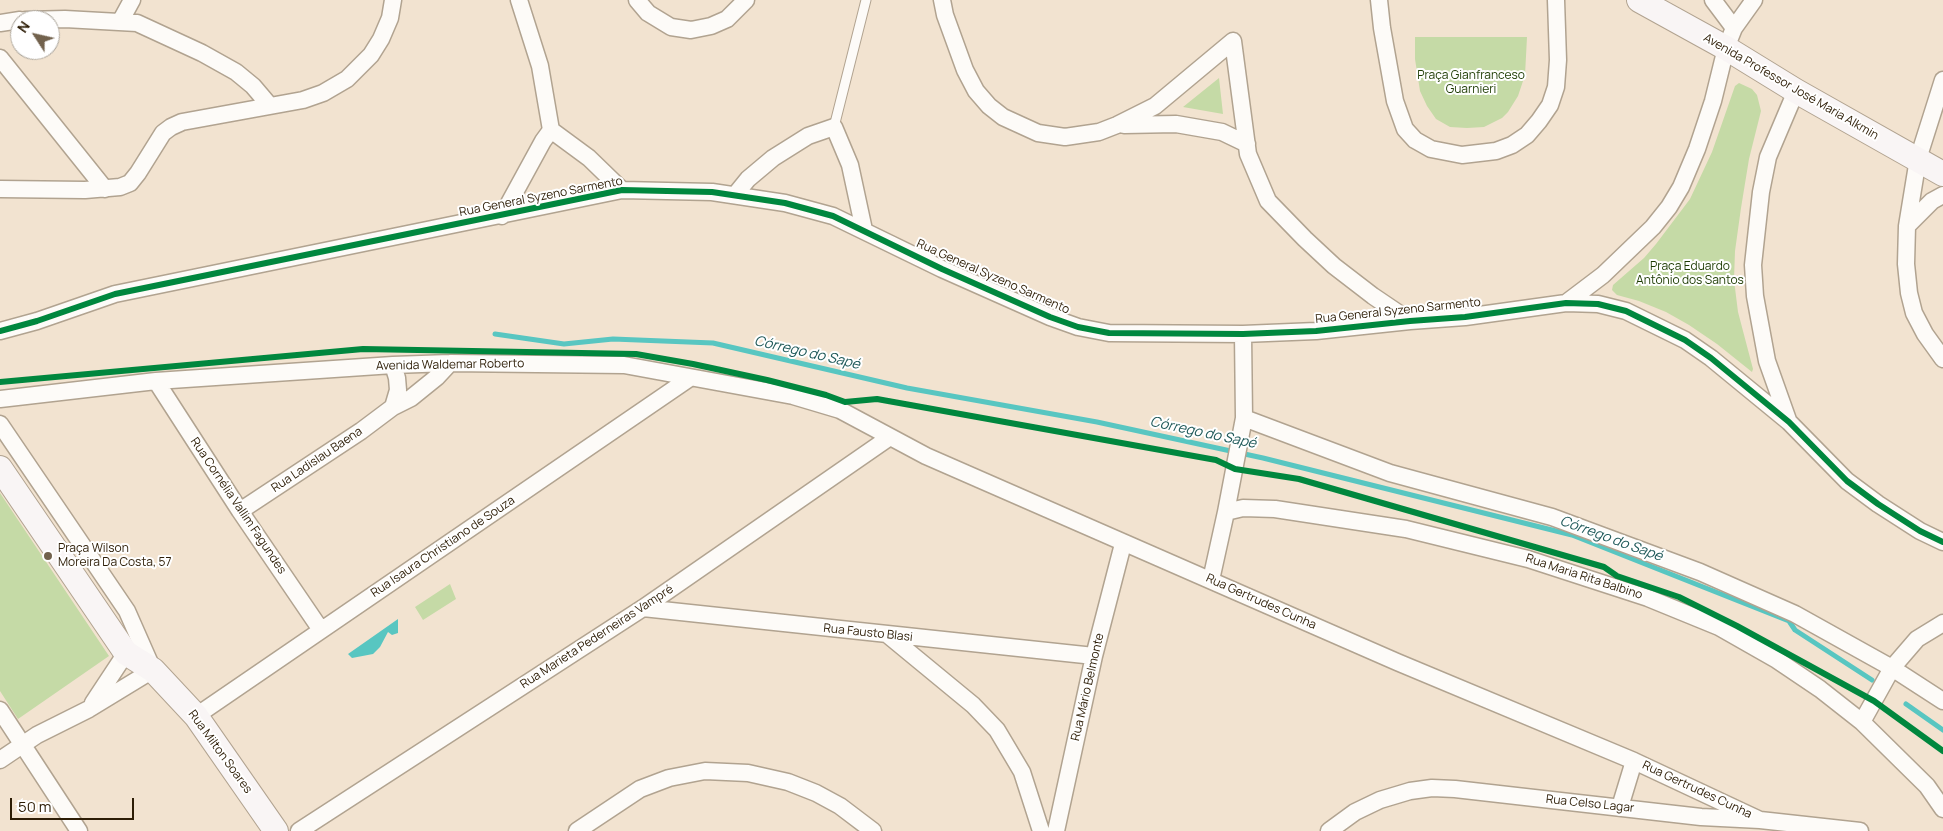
<!DOCTYPE html>
<meta charset="utf-8">
<style>
body{margin:0}
#map{position:relative;width:1943px;height:831px;overflow:hidden;background:#f2e3d0;font-family:Manrope,sans-serif}
canvas{display:block}
.north{position:absolute;left:10px;top:10px;width:50px;height:50px;box-sizing:border-box;background:#fff;border:1px solid #aba59b;border-radius:50%;rotate:305deg;font-size:14px;font-weight:700;line-height:20px;text-align:center;color:#2d1d06}
.north::after{content:'';display:block;margin:auto;width:18px;height:22px;background:#72624d;clip-path:polygon(50% 0,100% 100%,50% 72%,0 100%)}
.scale{position:absolute;left:10px;top:798px;width:124px;height:22px;box-sizing:border-box;border:2px solid #2d1d06;border-top:0;padding-left:6px;font-size:15px;line-height:18px;white-space:nowrap;color:#2d1d06;-webkit-text-stroke:4px #fff;paint-order:stroke}
</style>
<div id="map">
<canvas width="1943" height="831"></canvas>
<div class="north">N</div>
<div class="scale">50 m</div>
</div>
<script>
const context = document.querySelector('canvas').getContext('2d');
context.lineJoin = 'round';
function fill(path, color) { context.fillStyle = color; context.fill(path, 'evenodd'); }
const toPath = rows => new Path2D(rows.map(r => 'M' + r).join(''));
function strokePath(path, color, width, dash) { context.strokeStyle = color; context.lineWidth = width; context.lineCap = dash ? 'butt' : 'round'; context.setLineDash(dash || []); context.stroke(path); }
function drawText(font, color, halo, rows, align = 'center') {
  context.font = font + ' Manrope,sans-serif'; context.lineWidth = 4; context.setLineDash([]); context.textBaseline = 'middle'; context.strokeStyle = halo; context.fillStyle = color; for (const [text, x, y, turn = 0] of rows) {
    context.save(); context.translate(x, y); context.rotate((+turn || 0) * Math.PI / 180); context.textAlign = isNaN(turn) ? turn : align; if (halo) context.strokeText(text, 0, 0); context.fillText(text, 0, 0); context.restore();
  }
}
fill(toPath([
 [1415,37,1527,37,1525,75,1518,96,1508,112,1502,118,1484,127,1467,128,1450,127,1436,119,1427,106,1420,91,1415,59],
 [1219,78,1223,114,1183,107],
 [1739,83,1752,89,1757,95,1761,111,1749,159,1741,208,1735,251,1734,280,1738,312,1753,369,1752,372,1717,344,1689,325,1666,312,1639,301,1617,295,1612,290,1613,285,1644,258,1656,244,1690,199,1712,152,1735,86],
 [0,493,109,656,18,719,0,691],
 [450,584,456,599,423,620,415,607]
]), '#c5daa6');
fill(toPath([
 [398,619,398,633,392,635,388,632,380,647,373,654,352,658,348,654]
]), '#58c6c1');
strokePath(toPath([
 [495,334,564,344,613,339,713,343,907,388,1097,422,1263,458,1572,535,1789,621,1795,630,1872,680],
 [1906,704,1943,730]
]), '#58c6c1', 5);
const lane = toPath([
 [834,127,866,0]
]);
const street = toPath([
 [519,0,540,66,551,130,589,158,622,190],
 [637,0,648,13,671,27,691,30,711,26,727,19,746,0],
 [942,0,945,15,965,70,976,91,989,106,1003,117,1038,133,1065,137,1099,132,1117,125,1155,106,1233,41,1248,154,1268,201,1305,239,1334,266,1373,296,1410,321],
 [1379,0,1382,28,1395,101,1405,129,1415,140,1431,149,1462,155,1496,151,1512,145,1527,135,1539,121,1550,105,1556,87,1558,60,1556,0],
 [1713,0,1734,28],
 [25,20,65,19,137,23,202,53,236,72,253,86,270,106],
 [120,22,132,0],
 [0,23,20,20],
 [0,58,105,189],
 [1943,80,1918,159,1907,226,1906,264,1909,293,1914,313,1925,334,1943,359],
 [1124,125,1176,124,1222,132,1247,144],
 [0,189,85,190,120,187,130,183,138,173,163,133,171,127,182,122,303,100,323,93,347,79,371,55,381,39,390,18,393,0],
 [735,195,748,179,773,158,808,136,834,127,850,165,864,230],
 [502,216,543,141,551,130],
 [1907,226,1932,201,1943,195],
 [1566,303,1603,275,1653,227,1669,207,1681,187,1697,149,1713,101,1726,48,1734,28,1754,0],
 [0,331,37,321,115,294,622,190,712,192,785,203,833,216,942,269,1050,317,1078,327,1109,333,1243,334,1316,331,1410,321,1465,317,1566,303,1598,304,1626,311,1685,340,1711,358,1789,422,1847,481,1878,504,1920,531,1943,542],
 [393,365,397,378,398,390,393,407],
 [156,381,240,511,321,630],
 [0,399,156,381,393,365,450,363,624,365,793,396,840,410,926,456,1397,662,1634,761,1760,820],
 [1244,418,1390,473,1552,517,1700,572,1795,614,1892,668,1943,701],
 [1788,420,1767,361,1755,296,1753,265,1761,192,1768,157,1796,91],
 [0,424,127,611,153,670,89,709,37,735,0,760],
 [240,511,361,431,393,407,411,398,437,377,450,363],
 [1226,512,1244,418,1243,334],
 [1211,580,1226,512,1243,508,1275,509,1406,529,1528,559,1648,598,1719,627,1777,660,1820,689,1862,722,1927,786,1943,809],
 [643,608,1094,656],
 [888,635,973,705,997,730,1022,772,1041,831],
 [93,703,126,653],
 [0,710,79,831],
 [196,716,690,378],
 [1862,722,1892,668,1917,639,1943,623],
 [1620,807,1634,761],
 [299,831,643,608,890,437],
 [577,831,640,789,669,778,705,771,748,773,788,782,816,793,840,806,873,831],
 [1056,831,1094,656,1123,544],
 [1329,831,1355,812,1380,800,1410,791,1432,788,1455,789,1701,817,1760,820,1860,831]
]);
const secondary = toPath([
 [1639,0,1726,48,1796,91,1943,174],
 [0,468,126,653,153,670,196,716,276,831]
]);
strokePath(lane, '#b1a390', 11);
strokePath(street, '#b1a390', 19);
strokePath(secondary, '#b1a390', 26);
strokePath(lane, '#fdfbf8', 9);
strokePath(street, '#fdfbf8', 16);
strokePath(secondary, '#f9f5f5', 24);
strokePath(toPath([
 [0,331,37,321,115,294,622,190,712,192,785,203,833,216,942,269,1050,317,1078,327,1109,333,1243,334,1316,331,1410,321,1465,317,1566,303,1598,304,1626,311,1685,340,1711,358,1789,422,1847,481,1878,504,1920,531,1943,542],
 [0,382,363,349,636,354,693,364,767,380,826,395,845,402,877,399,1216,460,1235,469,1299,479,1604,567,1617,576,1679,597,1737,626,1874,701,1943,751]
]), '#00873e', 6);
for (const [x, y, r, color] of [
 [48,556,5,"#72624d"]
]) { const dot = new Path2D(); dot.arc(x, y, r, 0, 2 * Math.PI); context.fillStyle = color; context.fill(dot); strokePath(dot, '#fff', 2); }
drawText('12px', '#1d3b02', '#fff', [
 ["Praça Gianfranceso",1471,76],
 ["Guarnieri",1471,90],
 ["Praça Eduardo",1690,267],
 ["Antônio dos Santos",1690,281]
]);
drawText('12px', '#2d1d06', '#fff', [
 ["Avenida Professor José Maria Alkmin",1791,87,30],
 ["Rua General Syzeno Sarmento",541,197,-11],
 ["Rua General Syzeno Sarmento",993,277,24],
 ["Rua General Syzeno Sarmento",1398,311,-6],
 ["Avenida Waldemar Roberto",450,365,-1],
 ["Rua Ladislau Baena",317,460,-34],
 ["Rua Cornélia Vallim Fagundes",238,506,56],
 ["Rua Isaura Christiano de Souza",443,547,-34],
 ["Rua Maria Rita Balbino",1584,577,18],
 ["Rua Gertrudes Cunha",1261,602,24],
 ["Rua Fausto Blasi",868,633,6],
 ["Rua Marieta Pederneiras Vampré",597,637,-33],
 ["Rua Mário Belmonte",1088,687,-77],
 ["Rua Milton Soares",220,752,54],
 ["Rua Gertrudes Cunha",1697,790,25],
 ["Rua Celso Lagar",1590,804,6]
]);
drawText('12px', '#2d1d06', '#fff', [
 ["Praça Wilson",58,549],
 ["Moreira Da Costa, 57",58,563]
], 'left');
drawText('italic 14px', '#205a5a', '#fff', [
 ["Córrego do Sapé",807,353,13],
 ["Córrego do Sapé",1203,433,12],
 ["Córrego do Sapé",1611,539,20]
]);
</script>
